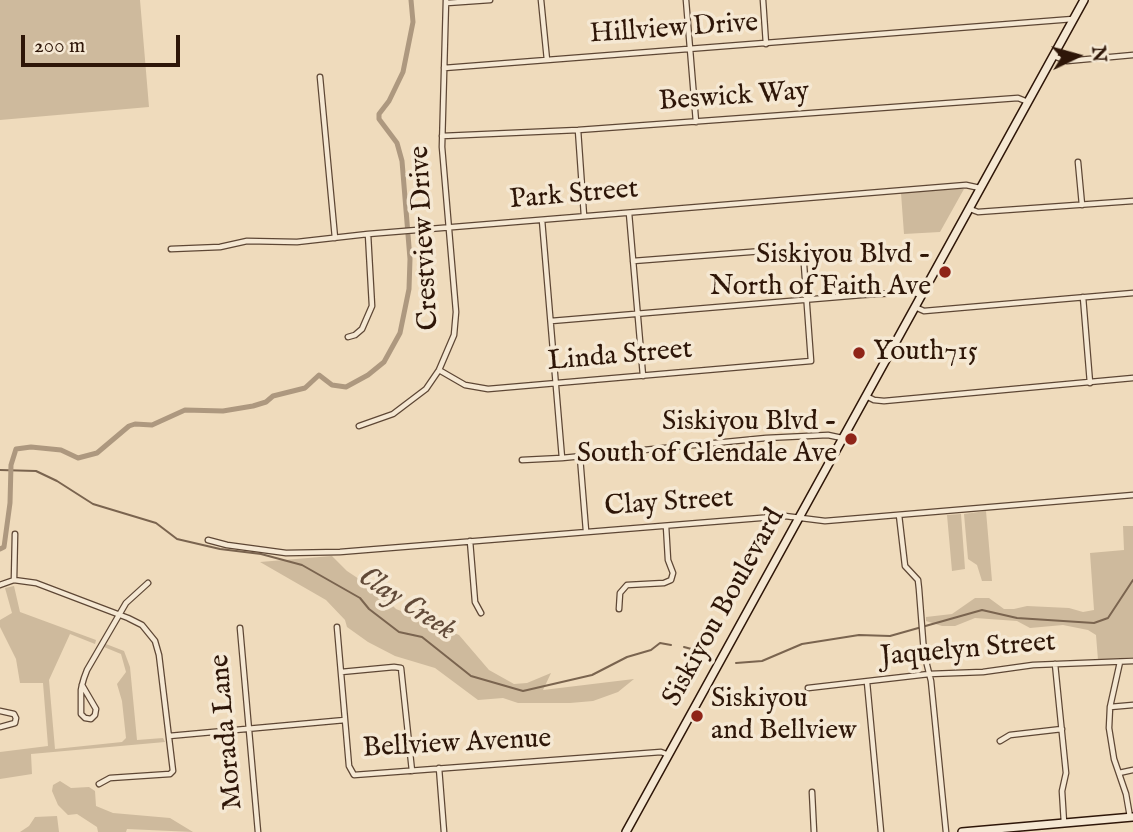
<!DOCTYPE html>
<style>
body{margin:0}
#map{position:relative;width:1133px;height:832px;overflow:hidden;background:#efdbbc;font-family:"IM FELL English",serif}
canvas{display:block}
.north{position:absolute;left:1042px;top:21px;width:70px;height:70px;-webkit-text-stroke:5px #f5e8d3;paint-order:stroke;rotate:85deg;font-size:19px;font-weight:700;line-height:28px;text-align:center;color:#2e1608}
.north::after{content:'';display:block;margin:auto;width:24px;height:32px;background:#2e1608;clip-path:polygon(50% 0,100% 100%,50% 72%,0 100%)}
.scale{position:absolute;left:21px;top:35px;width:159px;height:32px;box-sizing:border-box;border:4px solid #2e1608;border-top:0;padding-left:9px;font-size:21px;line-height:24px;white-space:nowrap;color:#2e1608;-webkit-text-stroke:5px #f5e8d3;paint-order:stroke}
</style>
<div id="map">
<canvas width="1133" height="832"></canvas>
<div class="north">N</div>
<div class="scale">200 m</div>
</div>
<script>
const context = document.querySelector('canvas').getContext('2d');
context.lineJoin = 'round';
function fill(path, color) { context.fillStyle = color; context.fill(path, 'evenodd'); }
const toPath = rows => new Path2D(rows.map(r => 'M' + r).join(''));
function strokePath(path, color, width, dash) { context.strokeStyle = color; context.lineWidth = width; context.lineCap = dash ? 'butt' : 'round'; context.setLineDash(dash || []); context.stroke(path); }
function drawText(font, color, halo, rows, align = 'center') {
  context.font = font + ' "IM FELL English",serif'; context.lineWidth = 7; context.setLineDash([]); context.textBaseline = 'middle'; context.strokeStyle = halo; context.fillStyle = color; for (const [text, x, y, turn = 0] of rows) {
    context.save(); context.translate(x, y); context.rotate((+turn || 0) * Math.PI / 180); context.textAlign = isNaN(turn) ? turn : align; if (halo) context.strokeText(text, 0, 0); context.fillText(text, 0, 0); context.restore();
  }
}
fill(toPath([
 [0,0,140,0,149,107,0,120],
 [961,188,964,189,940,232,904,234,901,193],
 [986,511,992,581,982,581,977,565,968,559,964,514],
 [961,514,965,569,952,571,947,515],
 [1123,526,1133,526,1133,657,1098,660,1096,635,1088,630,1063,625,1030,628,1017,621,975,618,955,626,942,626,926,621,926,617,952,614,975,598,989,598,1004,609,1014,609,1027,606,1069,608,1083,612,1094,610,1090,553,1124,550],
 [332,556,347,571,380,593,396,609,459,635,489,670,514,684,527,683,551,673,543,690,634,679,618,692,593,701,570,703,518,703,503,698,478,700,435,668,395,656,368,642,347,627,345,620,326,600,260,562],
 [14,586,20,612,96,640,95,644,70,634,49,680,55,749,122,742,126,738,122,701,117,684,126,672,121,654,104,647,106,644,124,651,130,667,137,740,163,738,165,742,31,754,32,774,0,779,0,752,48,746,43,683,20,683,16,659,0,627,0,620,12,613,5,588],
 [60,781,71,788,89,787,95,791,96,806,113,813,170,818,193,832,127,829,126,832,98,832,97,827,77,814,68,815,58,805,52,791,53,785],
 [57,816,59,832,20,832,29,826,35,817]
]), '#ceba9d');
strokePath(toPath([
 [0,470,36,471,57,481,93,504,156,523,177,539,220,549,261,554,302,565,360,598,369,609,399,632,422,637,471,676,523,691,592,675,627,657,651,650,660,643,671,645],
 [684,647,710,654],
 [736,663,762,661,802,644,859,635,890,636,982,610,1017,618,1094,623,1108,618,1133,580]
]), '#7a644f', 2);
strokePath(toPath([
 [0,549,4,547,10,503,11,465,16,449,31,447,61,450,78,458,97,453,129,426,135,424,152,425,185,410,223,411,253,406,266,402,273,396,305,388,319,375,332,385,346,387,368,375,384,362,400,333,409,289,410,259,402,161,397,143,379,119,379,114,389,101,403,72,413,22,411,0]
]), '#ad987f', 5);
const street = toPath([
 [541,0,547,60],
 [686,0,696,122],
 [763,0,766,44],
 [447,3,490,0],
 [1053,56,1067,61,1133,55],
 [444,68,1073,19],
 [320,77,335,238],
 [578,130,584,216],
 [442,136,578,130,1018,98,1028,102],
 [1078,162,1082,205],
 [970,209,978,212,1133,201],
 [629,213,643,376],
 [542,220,562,458],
 [171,249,220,247,247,241,297,242,368,234,966,185,980,188],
 [1083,297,1090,383],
 [915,307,924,311,1133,293],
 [551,321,862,295,912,292,921,295],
 [348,337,355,335,362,329,372,306,368,234],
 [439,370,465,385,488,389,811,361,803,251,776,250,633,261],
 [866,396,874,400,884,401,1133,378],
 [359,426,393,414,426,389,439,370,454,335,456,312,442,147,446,0],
 [580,457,586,531],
 [522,460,562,458,766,438,828,435,842,438],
 [899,515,905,566,918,580,919,589,924,653,931,681,946,832],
 [208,540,227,545,286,553,340,552,785,516,825,521,873,517,1133,495],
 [470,541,475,602,481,613],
 [14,580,15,534],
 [0,585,14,580,36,583,128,618,142,625,155,641,159,655,173,771,170,774,110,778,99,784],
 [619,609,620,593,627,585,664,583,671,580,673,573,668,560,666,526],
 [337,627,349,766,354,775,661,752,669,755],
 [240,628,258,832],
 [1120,662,1110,707,1109,728,1114,759,1126,794,1130,817],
 [1055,664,1066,773,1062,791,1064,823],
 [341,672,394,667,401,668,412,771],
 [867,682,881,832],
 [82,685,96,709,95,715,91,719,85,718,81,714,81,690,82,685,84,678,87,670,126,603,148,583],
 [808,688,929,674,983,672,1033,665,1133,661],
 [1110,707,1133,705],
 [0,711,14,714,16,718,15,723,0,727],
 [169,736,345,720],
 [1000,741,1010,735,1062,729],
 [439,768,444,832],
 [1119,773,1133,770],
 [812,792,814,832]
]);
const secondary = toPath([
 [626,832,1084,0],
 [962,832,1133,817]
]);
strokePath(street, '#5e4735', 7);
strokePath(secondary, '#2e1608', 10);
strokePath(street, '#f5e8d3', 4.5);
strokePath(secondary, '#f5e8d3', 7);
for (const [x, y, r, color] of [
 [945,272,7,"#8f2418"],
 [859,353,7,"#8f2418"],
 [851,439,7,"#8f2418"],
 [697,716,7,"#8f2418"]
]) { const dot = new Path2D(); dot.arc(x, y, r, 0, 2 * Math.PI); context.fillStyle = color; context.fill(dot); strokePath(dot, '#f5e8d3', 2.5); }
drawText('28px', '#2e1608', '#f5e8d3', [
 ["Hillview Drive",674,30,-4],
 ["Beswick Way",734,98,-4],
 ["Park Street",574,196,-5],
 ["Crestview Drive",426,238,-93],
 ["Linda Street",620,357,-5],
 ["Clay Street",669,504,-4],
 ["Siskiyou Boulevard",725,608,-61],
 ["Jaquelyn Street",968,651,-5],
 ["Morada Lane",228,732,-95],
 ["Bellview Avenue",457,745,-3]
]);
drawText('28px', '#2e1608', '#f5e8d3', [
 ["Siskiyou Blvd -",931,256],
 ["North of Faith Ave",931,288],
 ["Youth715",873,353,"left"],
 ["Siskiyou Blvd -",837,423],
 ["South of Glendale Ave",837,455],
 ["Siskiyou",711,700,"left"],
 ["and Bellview",711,732,"left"]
], 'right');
drawText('italic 30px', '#614a38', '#f5e8d3', [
 ["Clay Creek",406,605,33]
]);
</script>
